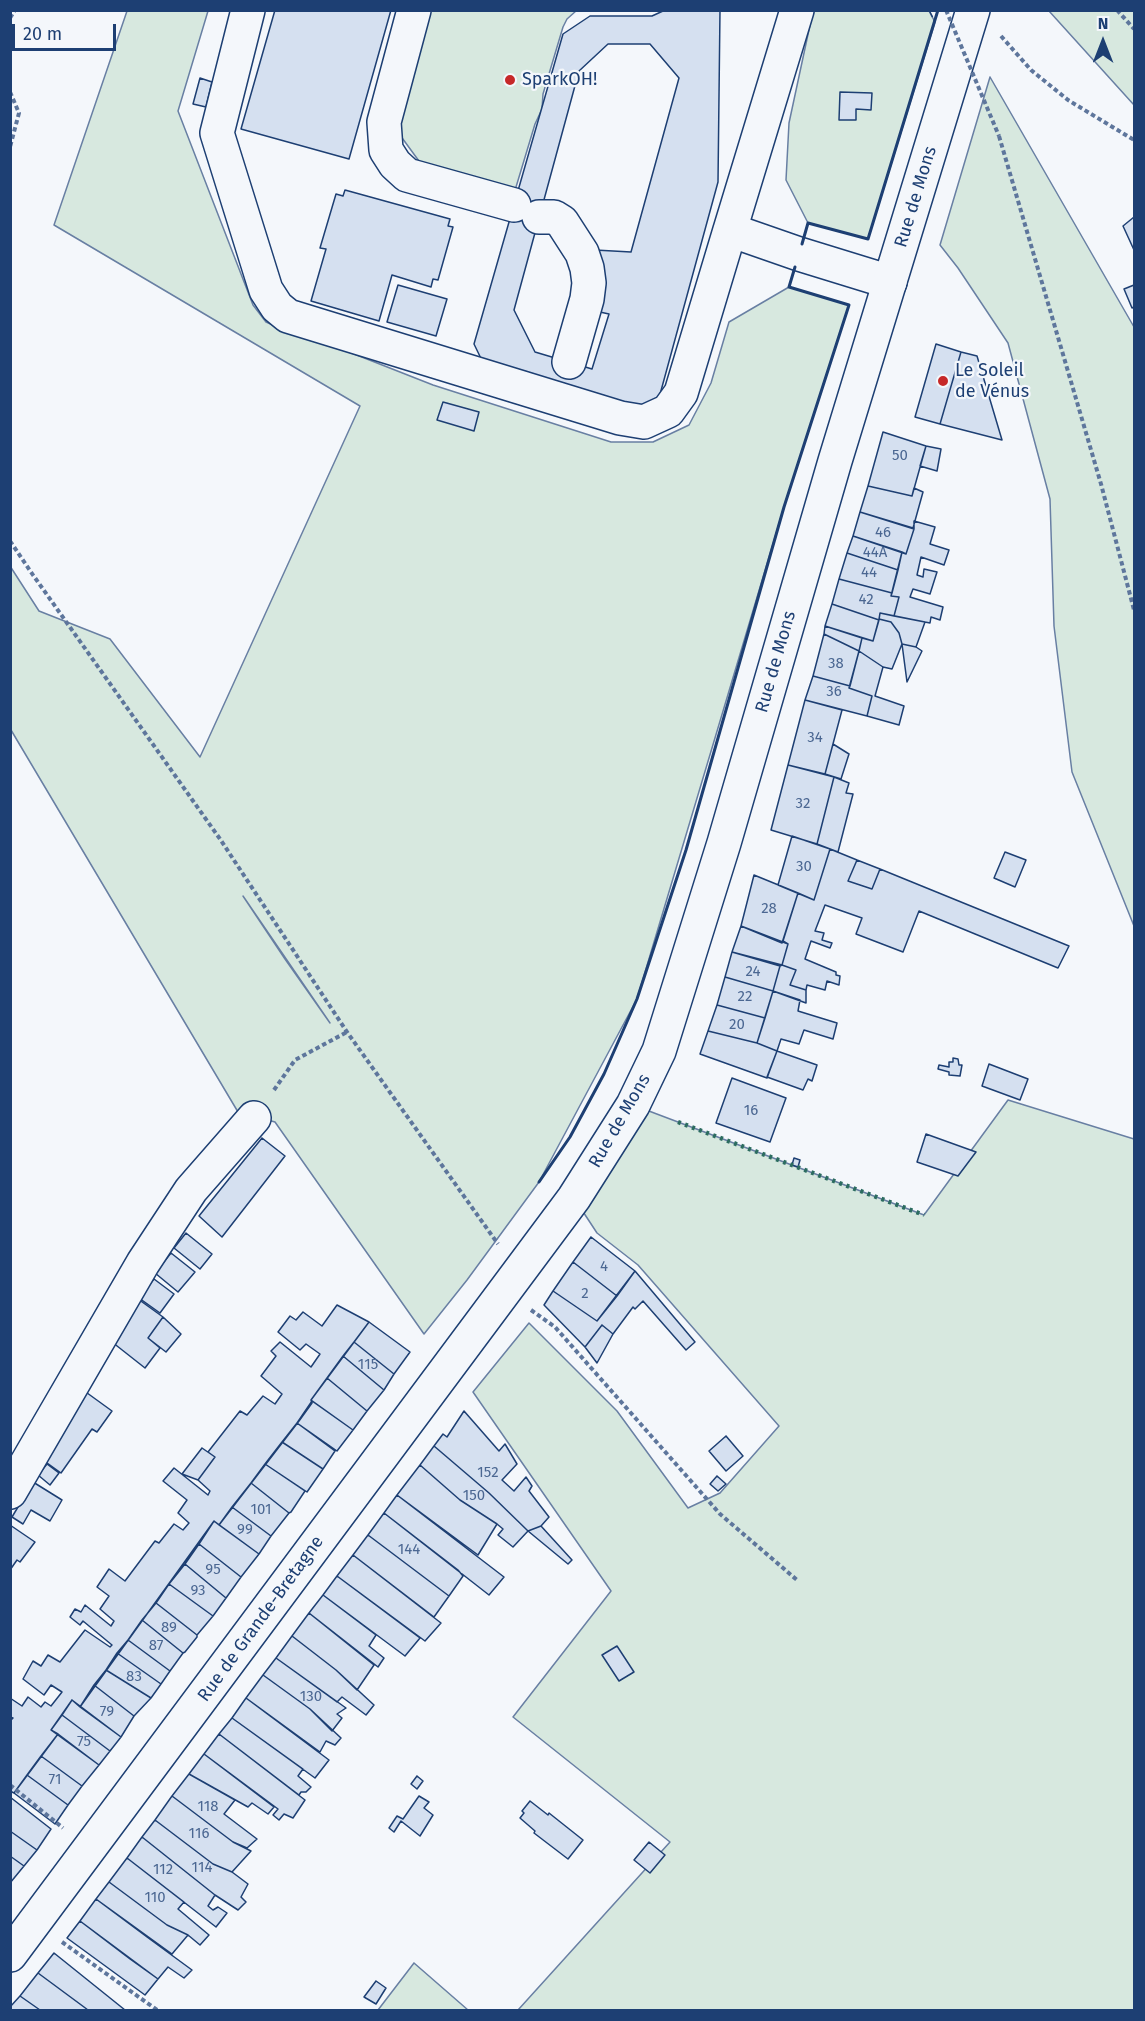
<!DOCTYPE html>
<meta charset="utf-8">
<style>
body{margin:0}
#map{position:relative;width:1145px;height:2021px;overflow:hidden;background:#f4f7fb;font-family:"Fira Sans",sans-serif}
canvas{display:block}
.frame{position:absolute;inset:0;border:12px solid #1d3f73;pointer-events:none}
.north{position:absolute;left:1073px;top:12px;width:60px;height:60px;-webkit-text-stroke:4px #f4f7fb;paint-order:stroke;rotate:0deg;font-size:16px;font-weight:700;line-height:24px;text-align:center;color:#1d3f73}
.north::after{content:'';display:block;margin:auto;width:21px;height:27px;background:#1d3f73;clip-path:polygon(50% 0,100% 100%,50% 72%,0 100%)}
.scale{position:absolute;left:12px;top:24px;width:104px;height:27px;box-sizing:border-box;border:3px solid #1d3f73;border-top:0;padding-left:8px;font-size:18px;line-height:21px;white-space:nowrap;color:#1d3f73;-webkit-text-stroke:4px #f4f7fb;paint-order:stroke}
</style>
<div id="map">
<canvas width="1145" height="2021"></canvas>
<div class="frame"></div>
<div class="north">N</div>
<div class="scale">20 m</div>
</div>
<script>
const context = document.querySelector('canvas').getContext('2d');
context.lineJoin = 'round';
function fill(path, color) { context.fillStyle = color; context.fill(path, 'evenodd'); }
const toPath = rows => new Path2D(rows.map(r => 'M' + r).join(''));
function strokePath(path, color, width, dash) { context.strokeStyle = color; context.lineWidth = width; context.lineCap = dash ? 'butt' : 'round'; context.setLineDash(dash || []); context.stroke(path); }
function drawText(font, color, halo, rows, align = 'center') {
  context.font = font + ' "Fira Sans",sans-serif'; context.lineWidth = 4.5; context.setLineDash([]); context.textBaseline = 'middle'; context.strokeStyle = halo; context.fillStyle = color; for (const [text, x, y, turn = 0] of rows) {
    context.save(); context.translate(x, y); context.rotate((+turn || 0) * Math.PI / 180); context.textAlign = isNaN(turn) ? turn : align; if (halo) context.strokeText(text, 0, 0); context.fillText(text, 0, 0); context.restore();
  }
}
const green = toPath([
 [127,11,208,11,178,111,253,305,266,322,289,332,344,350,433,385,611,442,653,442,689,425,711,383,729,322,789,287,849,305,784,507,637,999,539,1182,467,1280,424,1334,275,1122,238,1112,11,730,10,566,39,611,110,639,200,757,360,406,54,225,127,11],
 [243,896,330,1023,285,959,243,896],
 [430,11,576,11,567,19,563,27,543,94,542,109,535,124,513,197,427,172,397,131,430,11],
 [813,11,929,11,935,22,868,239,808,223,786,180,789,123,813,11],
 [1049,11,1134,11,1134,105,1049,11],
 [990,77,1134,327,1134,926,1072,772,1054,626,1050,499,1008,343,958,268,940,245,990,77],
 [1008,1100,1134,1139,1134,2010,518,2010,670,1842,513,1717,611,1591,473,1392,529,1323,617,1411,688,1508,720,1493,779,1426,638,1265,597,1233,574,1198,633,1105,924,1215,1008,1100],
 [414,1963,468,2010,378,2010,414,1963]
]);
fill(green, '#d7e8df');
strokePath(green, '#687fa3', 1.5);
const building = toPath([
 [275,10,391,10,349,159,241,129,275,10],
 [720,10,718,182,656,409,487,371,474,344,563,34,590,16,652,16,663,11,720,10],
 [608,44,650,44,679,78,631,252,595,250,577,307,609,314,592,369,535,352,514,310,579,71,608,44],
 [200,78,212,82,206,107,193,104,200,78],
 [840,92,872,93,871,110,856,109,856,120,839,120,840,92],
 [345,190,450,219,448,226,453,227,438,280,433,279,431,287,392,275,379,321,311,301,326,249,320,248,336,194,343,196,345,190],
 [1134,217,1134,250,1123,226,1134,217],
 [398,285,447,299,436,336,387,322,398,285],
 [1134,285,1134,307,1132,308,1124,289,1134,285],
 [936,344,961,352,940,424,915,417,936,344],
 [961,352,977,356,1002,440,940,424,961,352],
 [443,402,479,412,474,431,437,420,443,402],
 [883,432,926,446,912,496,868,486,883,432],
 [926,446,941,449,937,471,920,466,926,446],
 [868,486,912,496,914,488,923,492,913,528,860,512,868,486],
 [860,512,914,529,906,554,853,536,860,512],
 [914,521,935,527,930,544,949,550,944,565,921,557,917,575,923,577,924,569,937,572,930,594,913,589,910,597,943,607,940,620,931,617,930,623,894,616,899,597,891,596,902,552,906,554,914,529,914,521],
 [853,536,902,552,898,570,847,553,853,536],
 [847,553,898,570,892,593,839,579,847,553],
 [839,579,892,593,891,596,899,597,894,616,880,613,879,620,832,604,839,579],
 [832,604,879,620,873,641,825,626,832,604],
 [880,613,925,622,916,647,902,644,899,633,891,622,879,619,880,613],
 [879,619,891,622,899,633,902,644,892,669,883,667,859,651,862,638,873,641,879,619],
 [825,626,862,638,859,651,824,634,825,626],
 [824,634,859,651,850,686,813,676,824,634],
 [902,644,916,647,922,651,907,682,902,644],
 [859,651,883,667,875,696,904,706,899,725,867,716,872,696,849,688,859,651],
 [813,676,850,686,849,688,872,696,867,716,805,700,813,676],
 [805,700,842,710,825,774,788,765,805,700],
 [833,744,849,754,841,779,825,774,833,744],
 [788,765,834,777,817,844,771,830,788,765],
 [834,777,849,783,846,793,853,794,838,852,817,844,834,777],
 [792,836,830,849,814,900,778,885,792,836],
 [830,849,857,860,848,881,872,889,880,869,1069,946,1058,968,919,911,903,952,856,934,862,918,825,905,815,931,824,933,822,940,832,943,830,948,811,941,805,959,836,972,836,975,840,976,839,985,827,981,825,990,807,985,806,990,790,985,796,970,782,965,788,944,783,941,798,893,814,900,830,849],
 [1005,852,1026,860,1015,887,994,878,1005,852],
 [857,860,880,869,872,889,848,881,857,860],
 [754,875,798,893,782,943,741,926,754,875],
 [741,926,788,944,782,965,732,952,741,926],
 [732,952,780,966,773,991,725,977,732,952],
 [782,965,796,970,790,985,806,990,806,1003,773,991,780,966,782,965],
 [725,977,773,991,765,1018,717,1005,725,977],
 [773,991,800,1000,798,1011,837,1023,833,1039,804,1030,799,1044,781,1039,777,1051,757,1043,773,991],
 [717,1005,765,1018,757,1043,708,1031,717,1005],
 [708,1031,757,1043,777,1051,767,1078,700,1054,708,1031],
 [777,1051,817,1065,812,1081,808,1079,803,1090,767,1077,777,1051],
 [953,1058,958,1059,959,1065,962,1065,960,1076,949,1075,949,1072,938,1069,939,1065,949,1067,949,1062,953,1062,953,1058],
 [989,1064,1028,1079,1020,1100,982,1086,989,1064],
 [732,1078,786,1098,770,1142,716,1123,732,1078],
 [926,1134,976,1152,958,1176,917,1162,926,1134],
 [262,1138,285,1156,222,1237,199,1216,262,1138],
 [794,1158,800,1160,798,1167,792,1165,794,1158],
 [186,1233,212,1254,200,1269,174,1248,186,1233],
 [591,1237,635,1271,617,1296,573,1262,591,1237],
 [171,1253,195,1272,178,1292,155,1273,171,1253],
 [573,1262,617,1296,597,1321,553,1291,573,1262],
 [635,1271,695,1342,686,1350,643,1301,635,1309,633,1307,613,1334,602,1325,585,1347,544,1305,553,1291,597,1321,635,1271],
 [154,1279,174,1294,160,1313,139,1298,154,1279],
 [138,1299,163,1317,148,1338,160,1348,145,1368,112,1342,127,1324,122,1320,138,1299],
 [337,1305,369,1322,311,1400,312,1403,299,1421,219,1525,214,1521,80,1707,72,1700,51,1730,58,1734,14,1793,10,1791,10,1721,13,1718,10,1717,10,1698,22,1706,28,1697,41,1707,45,1702,51,1706,62,1692,51,1685,44,1695,23,1679,33,1661,41,1666,48,1655,60,1662,85,1630,110,1647,112,1645,83,1621,80,1625,70,1617,75,1609,81,1612,85,1605,111,1626,114,1621,100,1609,109,1596,97,1587,109,1569,125,1581,155,1541,159,1543,174,1524,183,1530,189,1523,178,1513,187,1500,163,1481,174,1468,208,1495,210,1491,198,1480,215,1457,208,1452,240,1411,247,1415,263,1396,275,1404,282,1394,261,1376,276,1356,271,1351,280,1342,311,1367,320,1354,306,1344,300,1350,278,1332,290,1316,296,1320,303,1312,322,1326,337,1305],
 [163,1317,181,1334,166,1352,148,1338,163,1317],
 [369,1322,410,1352,394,1374,354,1342,369,1322],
 [602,1325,613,1334,597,1363,585,1347,602,1325],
 [354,1342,394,1374,384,1390,343,1356,354,1342],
 [343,1356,384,1390,367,1411,327,1378,343,1356],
 [327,1378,367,1411,353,1430,311,1400,327,1378],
 [83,1390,112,1411,97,1432,92,1429,61,1473,36,1455,83,1390],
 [312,1401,353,1430,337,1451,297,1423,312,1401],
 [464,1411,499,1451,505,1444,517,1464,502,1480,514,1491,526,1477,532,1486,529,1491,549,1517,541,1526,528,1531,489,1493,434,1446,443,1434,447,1437,464,1411],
 [297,1423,335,1451,323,1469,282,1442,297,1423],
 [726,1436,743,1456,726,1471,709,1451,726,1436],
 [282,1442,323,1469,307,1492,265,1464,282,1442],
 [434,1446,489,1493,528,1531,513,1547,498,1535,503,1529,497,1524,460,1500,420,1465,434,1446],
 [202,1448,215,1457,198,1480,182,1474,202,1448],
 [47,1464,59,1473,50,1485,38,1475,47,1464],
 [265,1464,305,1491,291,1512,289,1513,251,1483,265,1464],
 [420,1465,460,1500,497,1524,478,1555,397,1495,420,1465],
 [717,1476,726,1484,718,1491,710,1484,717,1476],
 [33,1482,62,1500,50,1521,31,1510,23,1524,12,1517,33,1482],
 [251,1483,289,1513,271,1536,232,1507,251,1483],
 [397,1495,504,1577,489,1595,384,1513,397,1495],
 [232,1507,271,1536,259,1554,219,1525,232,1507],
 [384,1513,458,1570,463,1576,449,1596,368,1535,384,1513],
 [214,1521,259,1554,241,1577,199,1544,214,1521],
 [10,1525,35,1542,20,1562,17,1560,10,1570,10,1525],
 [541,1526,572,1560,568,1564,528,1531,541,1526],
 [368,1535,449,1596,434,1617,353,1555,368,1535],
 [199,1544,241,1577,226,1598,185,1564,199,1544],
 [353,1555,441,1623,425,1641,337,1576,353,1555],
 [185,1564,226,1598,213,1616,169,1584,185,1564],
 [337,1576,420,1638,405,1656,323,1595,337,1576],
 [169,1584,213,1616,197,1635,156,1603,169,1584],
 [323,1595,376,1635,369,1646,384,1658,378,1667,309,1613,323,1595],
 [156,1603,197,1635,197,1637,185,1652,183,1653,142,1620,156,1603],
 [309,1613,374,1665,357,1690,336,1670,292,1636,309,1613],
 [142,1620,183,1653,170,1671,128,1640,142,1620],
 [292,1636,336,1670,374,1705,366,1715,342,1697,337,1702,276,1658,292,1636],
 [128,1640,170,1671,161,1684,117,1653,128,1640],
 [617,1646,634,1672,619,1681,602,1655,617,1646],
 [117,1653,161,1684,151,1698,106,1670,117,1653],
 [276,1658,346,1708,337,1714,342,1718,332,1731,310,1709,263,1675,276,1658],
 [106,1670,151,1698,134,1716,94,1685,106,1670],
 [263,1675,310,1709,341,1738,335,1745,326,1741,320,1752,246,1698,263,1675],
 [94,1685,134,1716,121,1737,80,1707,94,1685],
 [246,1698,329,1760,315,1778,232,1718,246,1698],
 [72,1700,121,1737,110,1751,62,1715,72,1700],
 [62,1715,110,1751,99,1765,51,1730,62,1715],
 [232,1718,303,1769,298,1776,311,1787,306,1792,301,1792,299,1795,219,1734,232,1718],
 [58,1734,99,1765,82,1786,41,1756,58,1734],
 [219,1734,305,1800,293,1818,284,1814,279,1820,273,1815,278,1809,204,1754,219,1734],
 [204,1754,274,1807,268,1814,252,1803,248,1807,189,1774,204,1754],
 [41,1756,82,1786,68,1805,27,1775,41,1756],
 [189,1774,235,1800,224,1814,257,1839,247,1848,233,1842,172,1796,189,1774],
 [27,1775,68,1805,55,1824,14,1793,27,1775],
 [417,1776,423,1781,417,1789,411,1784,417,1776],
 [172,1796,233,1842,251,1851,232,1872,213,1864,155,1820,172,1796],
 [419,1796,429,1802,424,1808,433,1815,420,1836,401,1821,394,1832,389,1828,397,1816,403,1819,419,1796],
 [10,1797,51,1829,37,1850,10,1831,10,1797],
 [530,1801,548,1815,549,1813,583,1840,568,1859,534,1833,535,1831,520,1818,524,1813,522,1811,530,1801],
 [155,1820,213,1864,232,1872,248,1884,241,1897,246,1902,238,1910,215,1895,142,1837,155,1820],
 [10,1831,37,1850,24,1866,10,1856,10,1831],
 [142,1837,215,1895,208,1906,213,1910,218,1907,227,1913,216,1927,127,1858,142,1837],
 [649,1842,665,1855,650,1873,634,1860,649,1842],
 [10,1856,24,1866,10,1883,10,1856],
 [127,1858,184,1902,178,1909,209,1935,200,1945,188,1935,167,1925,109,1882,127,1858],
 [109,1882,167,1925,188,1935,172,1954,96,1899,109,1882],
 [96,1899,147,1937,192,1970,184,1978,168,1967,158,1979,130,1959,80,1921,96,1899],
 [80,1921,158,1979,145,1995,67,1938,80,1921],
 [54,1953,125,2010,88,2010,38,1973,54,1953],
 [38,1973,84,2007,88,2010,40,2010,20,1996,38,1973],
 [376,1981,386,1988,376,2004,364,1997,376,1981],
 [20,1996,40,2010,10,2010,10,2007,20,1996]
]);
fill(building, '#d5e0f0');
strokePath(building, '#1d3f73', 1.5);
const minor = toPath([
 [248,10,217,133,266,290,277,307,288,316,620,418,644,422,668,411,681,393,730,230],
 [414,10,384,122,386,150,395,164,407,175,514,205],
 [797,10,730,230,799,254,890,282],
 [539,217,554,217,562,222,582,253,587,268,589,283,587,299,569,362],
 [10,1492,143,1263,191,1190,254,1118]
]);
const major = toPath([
 [10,1955,574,1198,633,1105,659,1051,724,843,835,461,973,10]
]);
strokePath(minor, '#1d3f73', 36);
strokePath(major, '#1d3f73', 36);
strokePath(toPath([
 [1117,10,1134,29],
 [10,18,15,10],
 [1001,36,1031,70,1068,100,1134,140],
 [10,92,19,113,10,147],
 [999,136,1101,484,1134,610],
 [10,541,33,575,220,839,347,1032,498,1244],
 [274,1090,295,1060,347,1032],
 [531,1310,555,1327,720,1514,797,1580],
 [10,1785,63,1828],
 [62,1942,157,2010]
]), '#5e769c', 4, [4.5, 3]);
strokePath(minor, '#f4f7fb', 33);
strokePath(major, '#f4f7fb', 33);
strokePath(toPath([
 [946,10,999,136]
]), '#5e769c', 4, [4.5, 3]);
strokePath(toPath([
 [678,1122,924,1215]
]), '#2c6c60', 4.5, [3, 4.5]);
strokePath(toPath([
 [929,10,935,22]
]), '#1d3f73', 1.5, [8, 3]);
strokePath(toPath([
 [802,244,808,223,868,239,938,10],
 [539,1182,570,1137,604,1074,637,999,686,850,784,507,849,305,789,287,795,267]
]), '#1d3f73', 3);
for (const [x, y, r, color] of [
 [510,80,6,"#c62828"],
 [943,381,6,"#c62828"]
]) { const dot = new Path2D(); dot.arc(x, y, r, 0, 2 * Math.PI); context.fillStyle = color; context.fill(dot); strokePath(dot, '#f4f7fb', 2); }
drawText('15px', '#4b6792', null, [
 ["50",900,456],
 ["46",883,533],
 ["44A",875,553],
 ["44",869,573],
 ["42",866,600],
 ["38",836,664],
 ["36",834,692],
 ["34",815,738],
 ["32",803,804],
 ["30",804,867],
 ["28",769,909],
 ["24",753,972],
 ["22",745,997],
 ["20",737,1025],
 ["16",751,1111],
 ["4",604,1267],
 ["2",585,1294],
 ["115",368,1365],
 ["152",488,1473],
 ["150",474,1496],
 ["101",261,1510],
 ["99",245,1530],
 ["144",409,1550],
 ["95",213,1570],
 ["93",198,1591],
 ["89",169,1628],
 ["87",156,1646],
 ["83",134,1677],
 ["130",311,1697],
 ["79",107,1712],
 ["75",84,1742],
 ["71",55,1780],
 ["118",208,1807],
 ["116",199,1834],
 ["114",202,1868],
 ["112",163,1870],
 ["110",155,1898]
]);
drawText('18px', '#1d3f73', '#f4f7fb', [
 ["SparkOH!",522,80],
 ["Le Soleil",955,371],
 ["de Vénus",955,392]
], 'left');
drawText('18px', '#1d3f73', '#f4f7fb', [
 ["Rue de Mons",916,197,-73],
 ["Rue de Mons",776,662,-74],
 ["Rue de Mons",620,1121,-60],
 ["Rue de Grande-Bretagne",261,1619,-54]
]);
</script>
